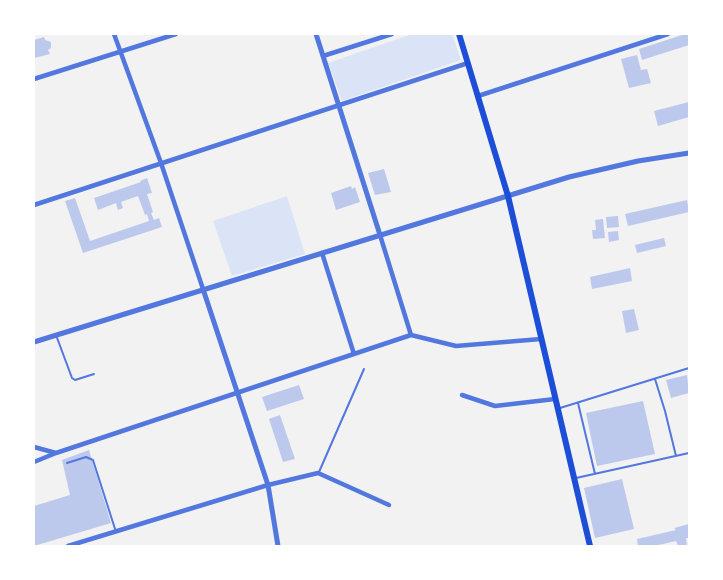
<!DOCTYPE html>
<style>
body{margin:0}
#map{position:relative;width:723px;height:580px;overflow:hidden;background:#f2f2f2;font-family:Poppins,sans-serif}
canvas{display:block}
.frame{position:absolute;inset:0;border:35px solid #fff;pointer-events:none}
</style>
<div id="map">
<canvas width="723" height="580"></canvas>
<div class="frame"></div>
</div>
<script>
const context = document.querySelector('canvas').getContext('2d');
context.lineJoin = 'round';
function fill(path, color) { context.fillStyle = color; context.fill(path, 'evenodd'); }
const toPath = rows => new Path2D(rows.map(r => 'M' + r).join(''));
function strokePath(path, color, width, dash) { context.strokeStyle = color; context.lineWidth = width; context.lineCap = dash ? 'butt' : 'round'; context.setLineDash(dash || []); context.stroke(path); }
fill(toPath([
 [412,34,452,34,461,60,342,101,328,63],
 [287,196,305,254,232,276,213,221]
]), '#dbe4f7');
fill(toPath([
 [685,34,689,34,689,45,642,60,639,49],
 [44,37,45,40,51,42,51,48,48,50,50,54,34,58,34,40],
 [637,55,641,70,647,69,651,83,629,88,621,59],
 [689,102,689,117,658,126,654,111],
 [384,169,391,192,375,195,368,173],
 [147,178,152,193,147,194,153,212,151,213,154,220,159,218,162,227,83,253,65,201,75,198,90,241,149,221,147,214,145,215,138,196,121,202,123,208,118,210,116,203,98,210,94,198,141,182,140,181],
 [351,186,352,189,355,187,360,202,336,210,331,193],
 [687,200,689,212,628,226,625,214],
 [618,216,619,227,607,228,606,217],
 [603,219,605,238,593,239,592,230,596,230,595,220],
 [618,231,619,240,609,242,608,232],
 [664,238,666,246,637,253,635,245],
 [630,268,632,281,592,289,590,277],
 [634,309,639,330,626,333,622,311],
 [687,375,689,393,671,398,666,380],
 [299,385,304,399,267,411,262,397],
 [643,401,655,454,597,466,586,413],
 [280,415,295,459,283,462,269,419],
 [89,450,111,523,34,546,34,506,70,495,62,460],
 [622,479,634,529,595,538,584,488],
 [689,524,689,538,686,538,687,546,678,546,676,541,654,546,638,546,637,539,676,530,674,528]
]), '#bdc9ec');
strokePath(toPath([
 [56,335,72,378,75,380,94,374],
 [655,379,665,411,676,456],
 [578,403,595,474],
 [560,408,689,368],
 [67,463,86,457,93,460,116,532],
 [319,472,364,369],
 [576,478,689,453]
]), '#5277de', 2);
strokePath(toPath([
 [114,34,161,163,203,289],
 [323,56,392,34],
 [34,79,176,34],
 [478,96,668,34],
 [34,205,468,63],
 [380,235,411,335],
 [322,253,354,354],
 [411,335,456,346,541,339],
 [462,395,495,406,555,399],
 [34,447,56,453],
 [34,462,56,453,411,335],
 [68,546,268,485,318,473,389,505]
]), '#5277de', 4.5);
strokePath(toPath([
 [316,34,380,235],
 [203,289,268,485,278,546],
 [34,342,569,177,638,161,689,153]
]), '#5277de', 5);
strokePath(toPath([
 [459,34,508,196,590,546]
]), '#1d4ed8', 6);
</script>
